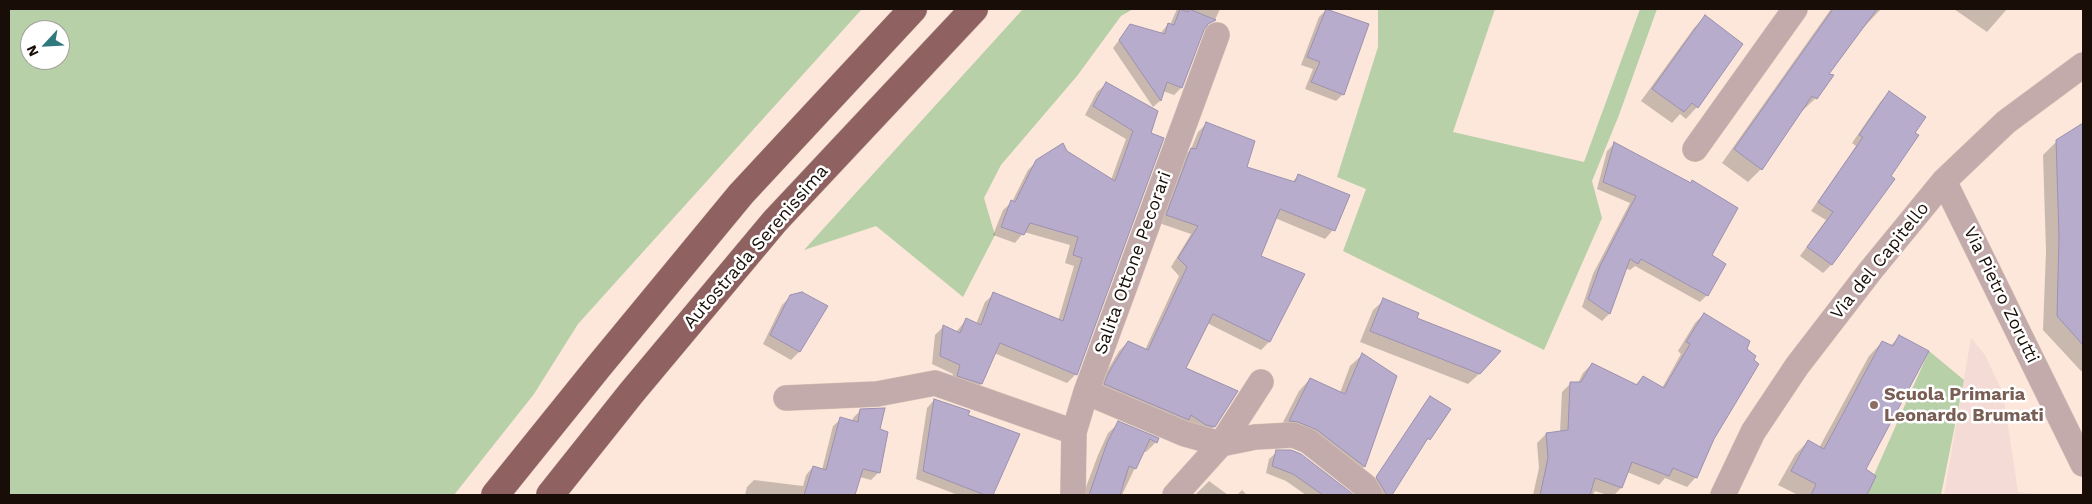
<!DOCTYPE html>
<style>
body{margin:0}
#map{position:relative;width:2092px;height:504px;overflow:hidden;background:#fce7da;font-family:"Work Sans",sans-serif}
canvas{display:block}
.frame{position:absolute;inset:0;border:10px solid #190e07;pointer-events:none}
.north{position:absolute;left:20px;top:20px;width:50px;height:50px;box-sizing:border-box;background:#fff;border:1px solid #a39f9c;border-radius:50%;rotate:245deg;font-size:14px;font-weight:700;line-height:20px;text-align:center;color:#190e07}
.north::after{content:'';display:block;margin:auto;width:18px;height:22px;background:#2f787d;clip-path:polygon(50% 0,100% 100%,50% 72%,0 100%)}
</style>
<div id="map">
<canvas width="2092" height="504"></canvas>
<div class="frame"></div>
<div class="north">N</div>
</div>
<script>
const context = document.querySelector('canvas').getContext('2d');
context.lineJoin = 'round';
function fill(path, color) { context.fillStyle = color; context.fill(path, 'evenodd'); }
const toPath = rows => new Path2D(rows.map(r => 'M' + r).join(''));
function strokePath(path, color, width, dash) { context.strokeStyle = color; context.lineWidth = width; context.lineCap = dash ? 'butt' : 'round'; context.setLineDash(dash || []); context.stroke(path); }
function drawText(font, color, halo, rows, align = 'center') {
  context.font = font + ' "Work Sans",sans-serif'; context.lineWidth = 5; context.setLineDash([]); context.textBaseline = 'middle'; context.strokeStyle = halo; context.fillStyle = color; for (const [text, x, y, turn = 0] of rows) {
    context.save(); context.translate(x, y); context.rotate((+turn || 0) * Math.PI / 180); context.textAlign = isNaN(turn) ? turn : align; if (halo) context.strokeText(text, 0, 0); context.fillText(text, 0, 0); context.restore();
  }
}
fill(toPath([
 [1971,338,1985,355,2003,393,2018,492,2050,495,1944,495]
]), '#f5dbd6');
fill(toPath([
 [9,9,862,9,578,324,534,394,454,495,9,495],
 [30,30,60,30,60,60,30,60],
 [1023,9,1133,9,1121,16,1077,76,1001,165,984,198,995,235,963,297,876,226,804,250],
 [1378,9,1495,9,1453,132,1584,162,1640,9,1657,9,1619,115,1592,181,1602,218,1544,350,1343,251,1366,189,1337,177,1378,47],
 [1929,351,1964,380,1941,495,1865,495]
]), '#b7d0a8');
fill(toPath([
 [1177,9,1220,9,1215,20,1203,27,1211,24,1202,30,1181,88,1174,95,1163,91,1160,101,1153,107,1113,48,1130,26,1160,34,1168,24,1170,25],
 [1831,9,1881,9,1863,28,1862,27,1827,75,1816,98,1802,111,1801,110,1761,169,1748,182,1722,163],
 [1954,9,2007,9,1987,32],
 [1326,10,1343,94,1336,101,1305,89,1313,69,1301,65,1319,17],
 [1705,17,1741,44,1697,107,1686,119,1680,114,1672,123,1641,101,1694,28],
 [1106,84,1157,111,1076,374,1067,383,994,353,981,384,972,392,949,384,953,374,932,364,935,335,944,326,956,332,966,320,976,324,985,302,994,294,1058,321,1074,266,1065,263,1070,245,1024,232,1015,243,993,235,1003,210,1012,202,1028,170,1037,161,1066,152,1111,180,1126,139,1085,115,1097,92],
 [1889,93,1831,265,1823,273,1800,256,1826,220,1811,211,1856,146,1852,143,1881,101],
 [1206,124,1246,168,1291,183,1298,176,1333,230,1325,239,1275,218,1259,256,1269,342,1261,350,1207,323,1184,369,1214,427,1205,435,1097,393,1101,381,1119,351,1128,342,1145,350,1179,276,1171,267,1191,234,1159,223,1183,158,1191,149,1198,132],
 [2083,124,2083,371,2081,371,2043,330,2046,251,2043,155,2057,141],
 [1614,144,1710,256,1707,295,1700,302,1635,266,1630,270,1625,268,1609,314,1602,321,1582,307,1593,274,1630,203,1597,189,1607,151],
 [791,296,799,352,791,360,763,344,782,305],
 [1384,300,1416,319,1479,374,1468,384,1360,342,1373,310],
 [1704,314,1713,438,1696,477,1687,487,1665,478,1659,485,1627,472,1621,488,1614,495,1607,495,1595,491,1593,495,1554,495,1555,491,1551,495,1533,495,1539,468,1537,443,1546,434,1560,432,1562,392,1571,383,1578,383,1583,373,1592,364,1634,386,1643,377,1662,388,1681,354,1678,351,1695,323],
 [1899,337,1864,470,1874,476,1864,495,1798,495,1778,485,1795,455,1808,441,1819,448,1869,356,1882,342,1890,346],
 [1362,355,1396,376,1364,467,1352,478,1278,432,1299,391,1310,379,1340,393,1350,366],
 [934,400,967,416,1018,435,992,495,958,495,916,479,927,408],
 [1426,402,1449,410,1429,439,1424,442,1390,495,1381,495,1373,482],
 [861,410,878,430,879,472,871,480,860,477,854,495,745,495,747,487,754,480,803,486,806,475,813,467,822,470,833,426,841,419,852,422,853,418],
 [1119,423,1156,442,1146,452,1143,451,1122,495,1083,495,1098,455,1108,433],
 [1277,452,1300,455,1351,495,1306,495,1286,481,1266,473,1269,459],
 [1209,481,1228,495,1195,495],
 [1242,490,1247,495,1237,495]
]), '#0003');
const building = toPath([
 [1180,9,1188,12,1189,9,1216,20,1208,24,1204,30,1182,88,1167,82,1161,101,1119,40,1130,24,1165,34,1168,23,1174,25,1180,9],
 [1326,9,1369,24,1344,95,1311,82,1320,62,1307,57,1326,9],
 [1833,9,1877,9,1829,74,1834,75,1817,99,1812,96,1762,170,1734,149,1833,9],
 [1705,15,1743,44,1698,108,1692,103,1684,112,1652,89,1705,15],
 [1106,82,1158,111,1151,133,1164,138,1077,375,1000,343,982,384,957,376,960,365,940,356,943,325,960,333,966,318,981,325,993,292,1063,321,1082,258,1073,255,1078,237,1030,223,1024,235,1001,227,1011,200,1015,202,1036,160,1063,143,1067,151,1115,181,1133,131,1093,106,1106,82],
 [1889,91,1926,117,1915,133,1919,135,1891,176,1895,179,1832,265,1807,247,1833,212,1818,202,1863,137,1859,135,1889,91],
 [1206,122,1255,141,1247,167,1295,182,1298,174,1350,195,1335,231,1280,209,1261,256,1305,274,1270,342,1213,314,1186,368,1238,391,1215,427,1206,425,1191,415,1189,420,1104,384,1109,372,1128,341,1148,350,1187,267,1178,258,1198,226,1166,215,1191,148,1196,149,1206,122],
 [2083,123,2083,345,2057,316,2059,237,2056,140,2083,123],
 [1614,142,1691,183,1692,180,1738,208,1712,255,1726,264,1708,296,1641,259,1638,264,1630,259,1610,314,1588,299,1600,266,1636,196,1603,182,1614,142],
 [802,292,828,306,800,352,770,335,790,295,802,292],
 [1383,298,1419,313,1417,318,1501,351,1480,374,1370,331,1383,298],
 [1704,313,1750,341,1747,349,1756,356,1754,360,1759,364,1714,439,1697,478,1673,468,1669,476,1632,462,1622,488,1595,478,1590,495,1540,495,1548,458,1546,433,1568,430,1570,382,1581,382,1592,363,1637,385,1643,376,1664,388,1690,344,1686,342,1704,313],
 [1899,335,1929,351,1866,469,1876,476,1867,495,1811,495,1816,484,1791,471,1808,440,1824,449,1882,341,1893,346,1899,335],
 [1362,353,1397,376,1365,467,1317,430,1298,422,1289,421,1310,378,1345,394,1362,353],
 [1430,396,1451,409,1430,440,1428,438,1392,495,1387,495,1376,477,1430,396],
 [934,399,970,411,968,415,1020,434,993,495,985,495,923,471,934,399],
 [885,408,880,429,888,432,880,473,863,469,855,495,804,495,813,466,826,470,840,417,858,422,860,409,885,408],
 [1118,421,1159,438,1157,443,1150,439,1136,469,1129,466,1120,495,1089,495,1107,443,1118,421],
 [1276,450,1291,450,1301,454,1354,495,1323,495,1293,474,1272,466,1276,450]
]);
fill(building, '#b7accc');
strokePath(building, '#9b90af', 1);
const street = toPath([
 [1695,149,1795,9],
 [1944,181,2083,464],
 [1086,392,1185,434,1221,444,1255,437,1293,435,1308,441,1365,486,1370,495],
 [786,398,877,394,935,383,1074,432],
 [1073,495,1074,432,1086,392,1217,35],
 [1175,495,1221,444,1261,382],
 [1723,495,1753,432,1797,366,1871,270,1944,181,2006,122,2083,65]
]);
const highway = toPath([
 [495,495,599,366,741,194,913,9],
 [550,495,632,392,775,221,974,9]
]);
strokePath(street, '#d8c4b8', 26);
strokePath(highway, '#d8c4b8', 29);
strokePath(street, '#c2abaa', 25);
strokePath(highway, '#8f6161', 28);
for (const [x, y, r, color] of [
 [1874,405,5,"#8d6e63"]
]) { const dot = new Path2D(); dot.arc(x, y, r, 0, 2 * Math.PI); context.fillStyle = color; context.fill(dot); strokePath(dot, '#fff', 2); }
drawText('18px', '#190e07', '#fff', [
 ["Autostrada Serenissima",756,247,-49],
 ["Via del Capitello",1880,261,-51],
 ["Salita Ottone Pecorari",1133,263,-70],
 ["Via Pietro Zorutti",2001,295,64]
]);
drawText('bold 18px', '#785e54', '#fff', [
 ["Scuola Primaria",1884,395],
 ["Leonardo Brumati",1884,416]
], 'left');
</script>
